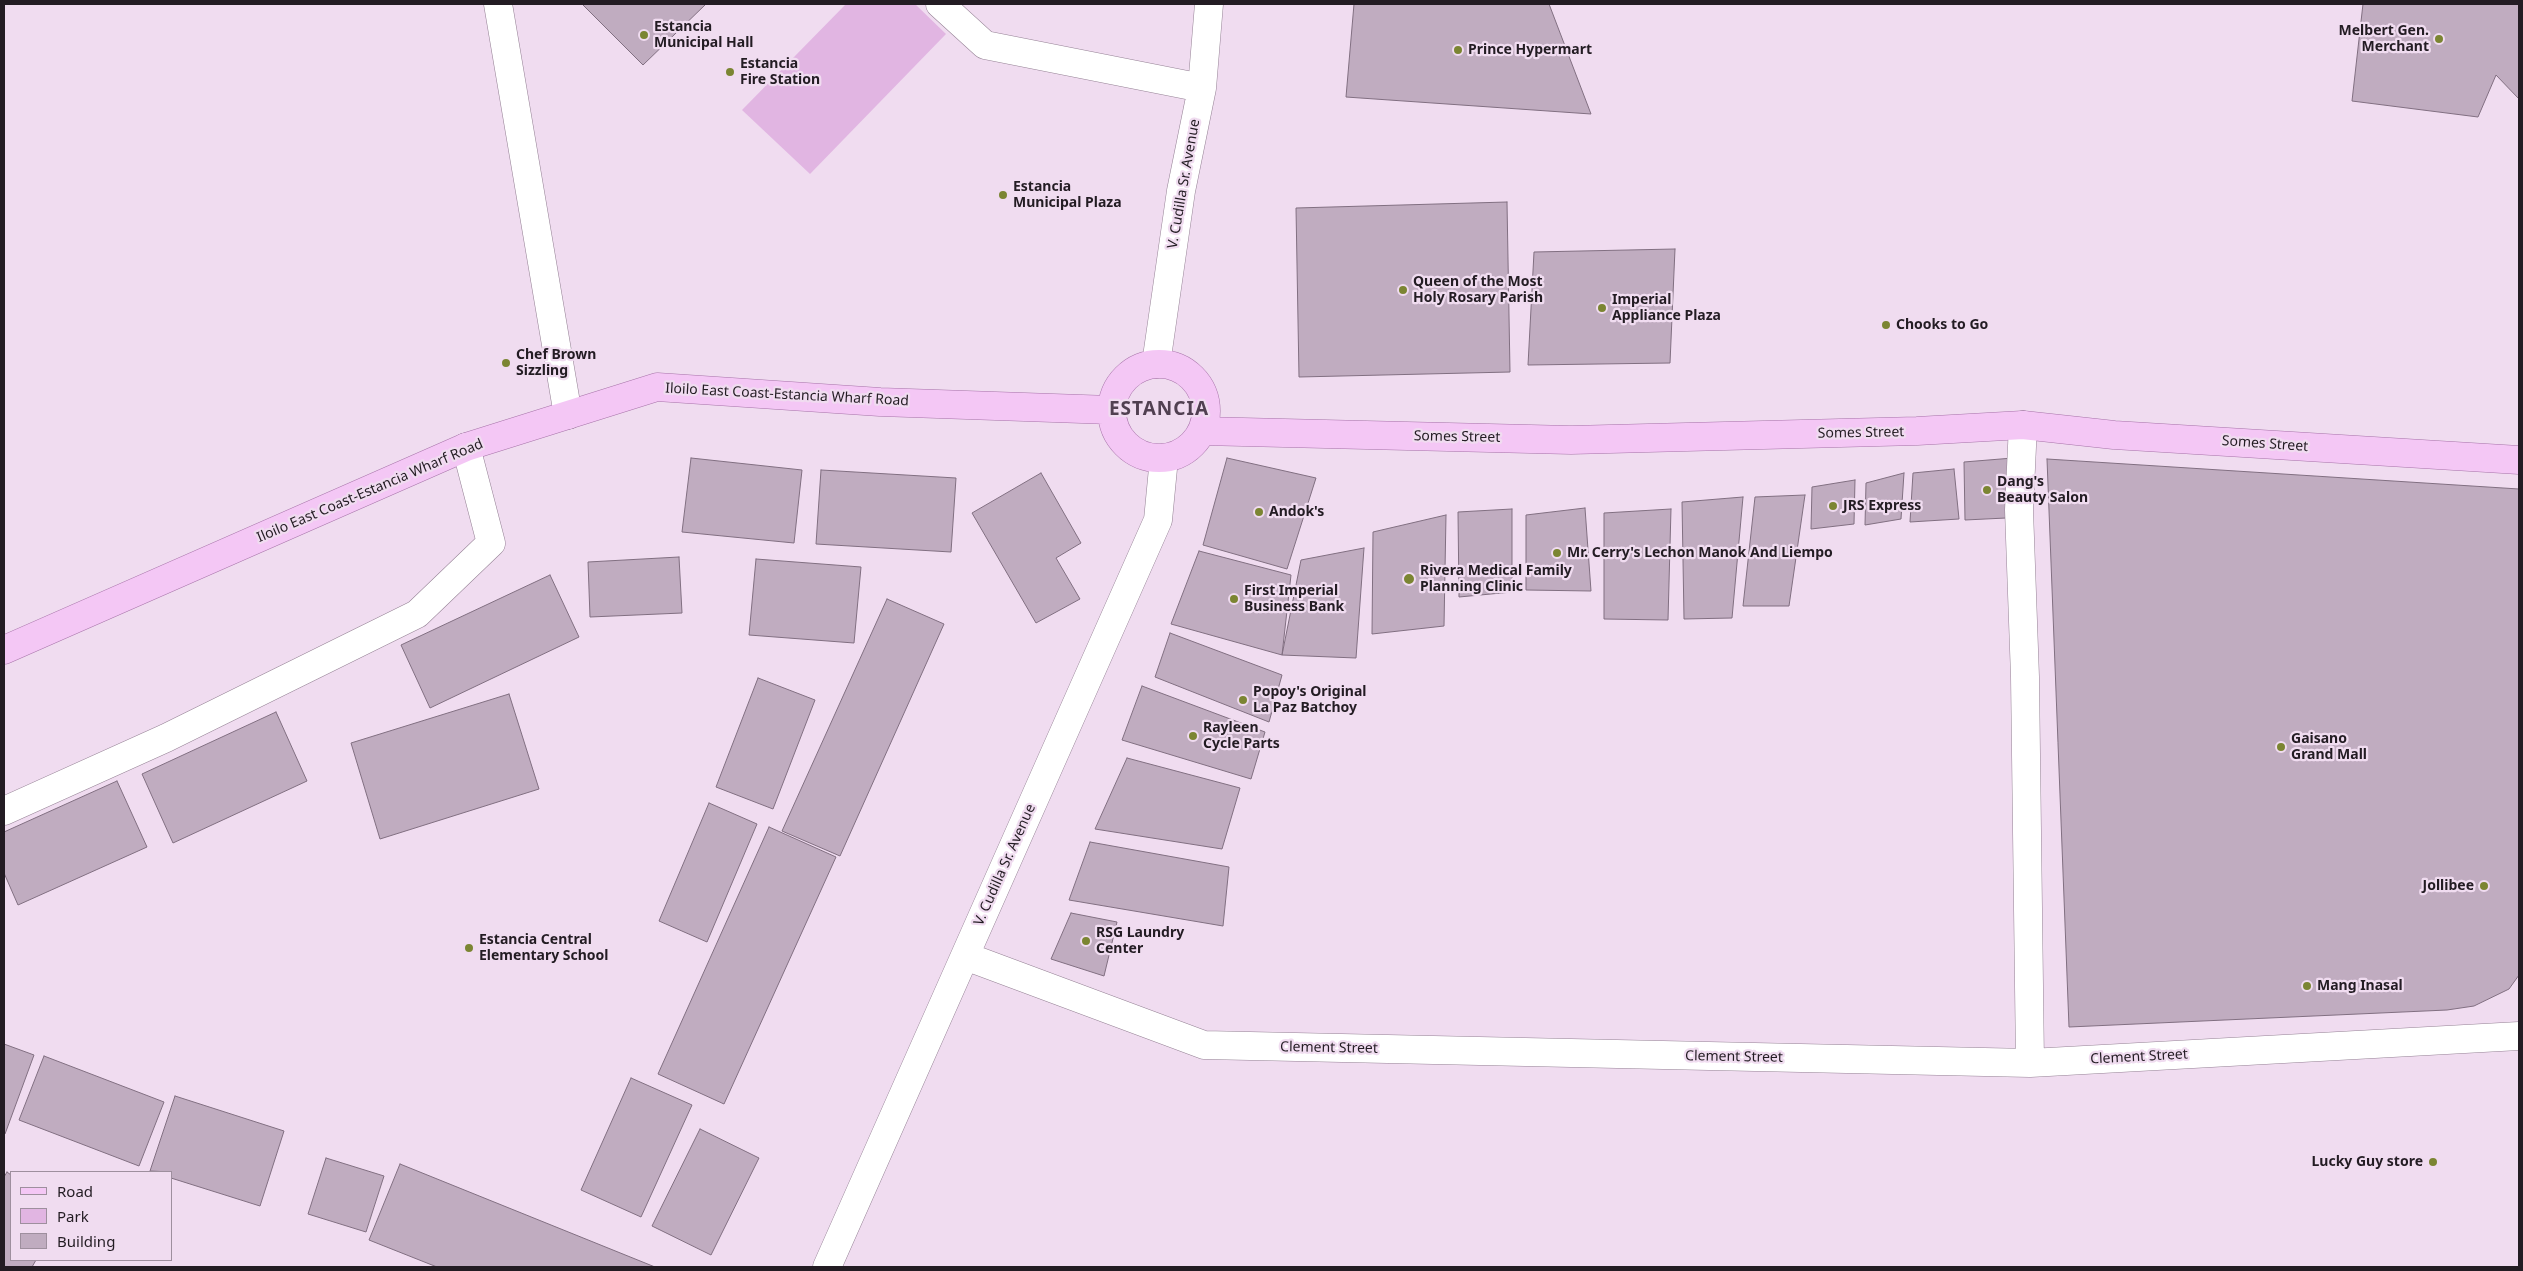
<!DOCTYPE html>
<style>
body{margin:0}
#map{position:relative;width:2523px;height:1271px;overflow:hidden;background:#f0dcf0;font-family:"Noto Sans",sans-serif}
canvas{display:block}
.frame{position:absolute;inset:0;border:5px solid #231c23;pointer-events:none}
.legend{position:absolute;left:10px;top:1171px;width:162px;height:90px;box-sizing:border-box;background:#f0dcf0;border:1px solid #9e8f9e;margin:0;padding:6px 9px;list-style:none;font-size:15px;color:#231c23}
.legend li{display:flex;align-items:center;gap:10px;height:25px}
.legend b{width:25px;border:1px solid #9e8f9e}
</style>
<div id="map">
<canvas width="2523" height="1271"></canvas>
<div class="frame"></div>
<ul class="legend">
<li><b style="height:6px;background:#f4c7f5"></b>Road</li>
<li><b style="height:14px;background:#e1b5e2"></b>Park</li>
<li><b style="height:14px;background:#c0acc0"></b>Building</li>
</ul>
</div>
<script>
const context = document.querySelector('canvas').getContext('2d');
context.lineJoin = 'round';
function fill(path, color) { context.fillStyle = color; context.fill(path, 'evenodd'); }
const toPath = rows => new Path2D(rows.map(r => 'M' + r).join(''));
function strokePath(path, color, width, dash) { context.strokeStyle = color; context.lineWidth = width; context.lineCap = dash ? 'butt' : 'round'; context.setLineDash(dash || []); context.stroke(path); }
function drawText(font, color, halo, rows, align = 'center') {
  context.font = font + ' "Noto Sans",sans-serif'; context.lineWidth = 4.5; context.setLineDash([]); context.textBaseline = 'middle'; context.strokeStyle = halo; context.fillStyle = color; for (const [text, x, y, turn = 0] of rows) {
    context.save(); context.translate(x, y); context.rotate((+turn || 0) * Math.PI / 180); context.textAlign = isNaN(turn) ? turn : align; if (halo) context.strokeText(text, 0, 0); context.fillText(text, 0, 0); context.restore();
  }
}
fill(toPath([
 [846,4,915,4,946,34,810,174,742,110]
]), '#e1b5e2');
const building = toPath([
 [582,4,706,4,643,65,582,4],
 [1354,4,1549,4,1591,114,1346,97,1354,4],
 [2363,4,2519,4,2519,99,2496,75,2478,117,2352,101,2363,4],
 [1507,202,1510,372,1299,377,1296,208,1507,202],
 [1675,249,1670,363,1528,365,1534,252,1675,249],
 [691,458,802,470,794,543,682,532,691,458],
 [1227,458,1316,478,1287,569,1203,545,1227,458],
 [2013,458,2006,518,1965,520,1964,462,2013,458],
 [2047,459,2519,489,2519,975,2509,989,2474,1006,2447,1010,2069,1027,2047,459],
 [1954,469,1959,519,1910,522,1913,473,1954,469],
 [821,470,956,478,951,552,816,544,821,470],
 [1041,473,1081,543,1056,558,1080,599,1036,623,972,513,1041,473],
 [1904,473,1901,519,1865,525,1866,483,1904,473],
 [1855,480,1854,524,1811,529,1812,487,1855,480],
 [1805,495,1789,606,1743,606,1755,497,1805,495],
 [1743,497,1732,618,1684,619,1682,502,1743,497],
 [1585,508,1591,591,1526,590,1526,515,1585,508],
 [1512,509,1512,592,1459,597,1458,512,1512,509],
 [1671,509,1668,620,1604,619,1604,513,1671,509],
 [1446,515,1444,626,1372,634,1373,532,1446,515],
 [1364,548,1356,658,1282,655,1301,560,1364,548],
 [1199,551,1291,575,1282,655,1171,624,1199,551],
 [679,557,682,613,590,617,588,562,679,557],
 [756,559,861,567,854,643,749,635,756,559],
 [550,575,579,637,430,708,401,645,550,575],
 [887,599,944,624,840,856,782,831,887,599],
 [1170,633,1282,675,1269,722,1155,677,1170,633],
 [758,678,815,700,773,809,716,787,758,678],
 [1142,686,1265,732,1251,779,1122,740,1142,686],
 [509,694,539,789,380,839,351,743,509,694],
 [276,712,307,781,173,843,142,774,276,712],
 [1127,758,1240,788,1222,849,1095,829,1127,758],
 [117,781,147,847,18,905,4,873,4,832,117,781],
 [709,803,757,824,707,942,659,921,709,803],
 [769,827,836,857,724,1104,658,1074,769,827],
 [1090,842,1229,867,1223,926,1069,900,1090,842],
 [1071,913,1117,922,1104,976,1051,959,1071,913],
 [4,1044,34,1055,5,1134,4,1133,4,1044],
 [44,1056,164,1102,139,1166,19,1120,44,1056],
 [631,1078,692,1105,641,1217,581,1190,631,1078],
 [175,1096,284,1131,260,1206,171,1178,171,1172,150,1171,175,1096],
 [700,1129,759,1158,711,1255,652,1226,700,1129],
 [326,1158,384,1176,366,1232,308,1214,326,1158],
 [400,1164,655,1267,437,1267,369,1240,400,1164],
 [7,1172,11,1175,11,1260,36,1260,32,1267,4,1267,4,1177,7,1172]
]);
fill(building, '#c0acc0');
strokePath(building, '#816f81', 1);
const minor = toPath([
 [498,4,568,415],
 [940,4,985,45,1202,88],
 [1156,364,1181,191,1202,88,1209,4],
 [2023,425,2019,510,2025,677,2030,1063],
 [4,811,166,738,417,614,491,543,466,447],
 [965,956,1204,1045,2030,1063,2519,1036],
 [827,1267,1158,520,1164,458]
]);
const major = toPath([
 '1112 411a47 47 0 1 1 94 0a47 47 0 1 1-94 0Z',
 [1202,431,1571,440,1917,431,2023,425,2114,435,2519,460],
 [4,650,466,447,657,387,880,402,1111,410]
]);
strokePath(minor, '#958295', 29);
strokePath(major, '#a673a8', 29);
strokePath(minor, '#fff', 28);
strokePath(major, '#f4c7f5', 28);
for (const [x, y, r, color] of [
 [644,35,5,"#7b8532"],
 [2439,39,5,"#7b8532"],
 [1458,50,5,"#7b8532"],
 [730,72,5,"#7b8532"],
 [1003,195,5,"#7b8532"],
 [1403,290,5,"#7b8532"],
 [1602,308,5,"#7b8532"],
 [1886,325,5,"#7b8532"],
 [506,363,5,"#7b8532"],
 [1987,490,5,"#7b8532"],
 [1833,506,5,"#7b8532"],
 [1259,512,5,"#7b8532"],
 [1557,553,5,"#7b8532"],
 [1409,579,6,"#7b8532"],
 [1234,599,5,"#7b8532"],
 [1243,700,5,"#7b8532"],
 [1193,736,5,"#7b8532"],
 [2281,747,5,"#7b8532"],
 [2484,886,5,"#7b8532"],
 [1086,941,5,"#7b8532"],
 [469,948,5,"#7b8532"],
 [2307,986,5,"#7b8532"],
 [2433,1162,5,"#7b8532"]
]) { const dot = new Path2D(); dot.arc(x, y, r, 0, 2 * Math.PI); context.fillStyle = color; context.fill(dot); strokePath(dot, '#f0dcf0', 2); }
drawText('bold 14px', '#231c23', '#f0dcf0', [
 ["Estancia",654,27],
 ["Municipal Hall",654,43],
 ["Melbert Gen.",2429,31,"right"],
 ["Merchant",2429,47,"right"],
 ["Prince Hypermart",1468,50],
 ["Estancia",740,64],
 ["Fire Station",740,80],
 ["Estancia",1013,187],
 ["Municipal Plaza",1013,203],
 ["Queen of the Most",1413,282],
 ["Holy Rosary Parish",1413,298],
 ["Imperial",1612,300],
 ["Appliance Plaza",1612,316],
 ["Chooks to Go",1896,325],
 ["Chef Brown",516,355],
 ["Sizzling",516,371],
 ["Dang's",1997,482],
 ["Beauty Salon",1997,498],
 ["JRS Express",1843,506],
 ["Andok's",1269,512],
 ["Mr. Cerry's Lechon Manok And Liempo",1567,553],
 ["Rivera Medical Family",1420,571],
 ["Planning Clinic",1420,587],
 ["First Imperial",1244,591],
 ["Business Bank",1244,607],
 ["Popoy's Original",1253,692],
 ["La Paz Batchoy",1253,708],
 ["Rayleen",1203,728],
 ["Cycle Parts",1203,744],
 ["Gaisano",2291,739],
 ["Grand Mall",2291,755],
 ["Jollibee",2474,886,"right"],
 ["RSG Laundry",1096,933],
 ["Center",1096,949],
 ["Estancia Central",479,940],
 ["Elementary School",479,956],
 ["Mang Inasal",2317,986],
 ["Lucky Guy store",2423,1162,"right"]
], 'left');
drawText('14px', '#231c23', '#f0dcf0', [
 ["V. Cudilla Sr. Avenue",1184,184,-80],
 ["Iloilo East Coast-Estancia Wharf Road",787,395,3],
 ["Somes Street",1861,433,-1],
 ["Somes Street",1457,437,1],
 ["Somes Street",2265,444,4],
 ["Iloilo East Coast-Estancia Wharf Road",370,491,-23],
 ["V. Cudilla Sr. Avenue",1005,865,-66],
 ["Clement Street",1329,1048,1],
 ["Clement Street",1734,1057,1],
 ["Clement Street",2139,1057,-3]
]);
context.letterSpacing = '1px';
drawText('bold 19px', '#514051', '#f0dcf0', [
 ["ESTANCIA",1159,410]
]);
context.letterSpacing = '0px';
</script>
